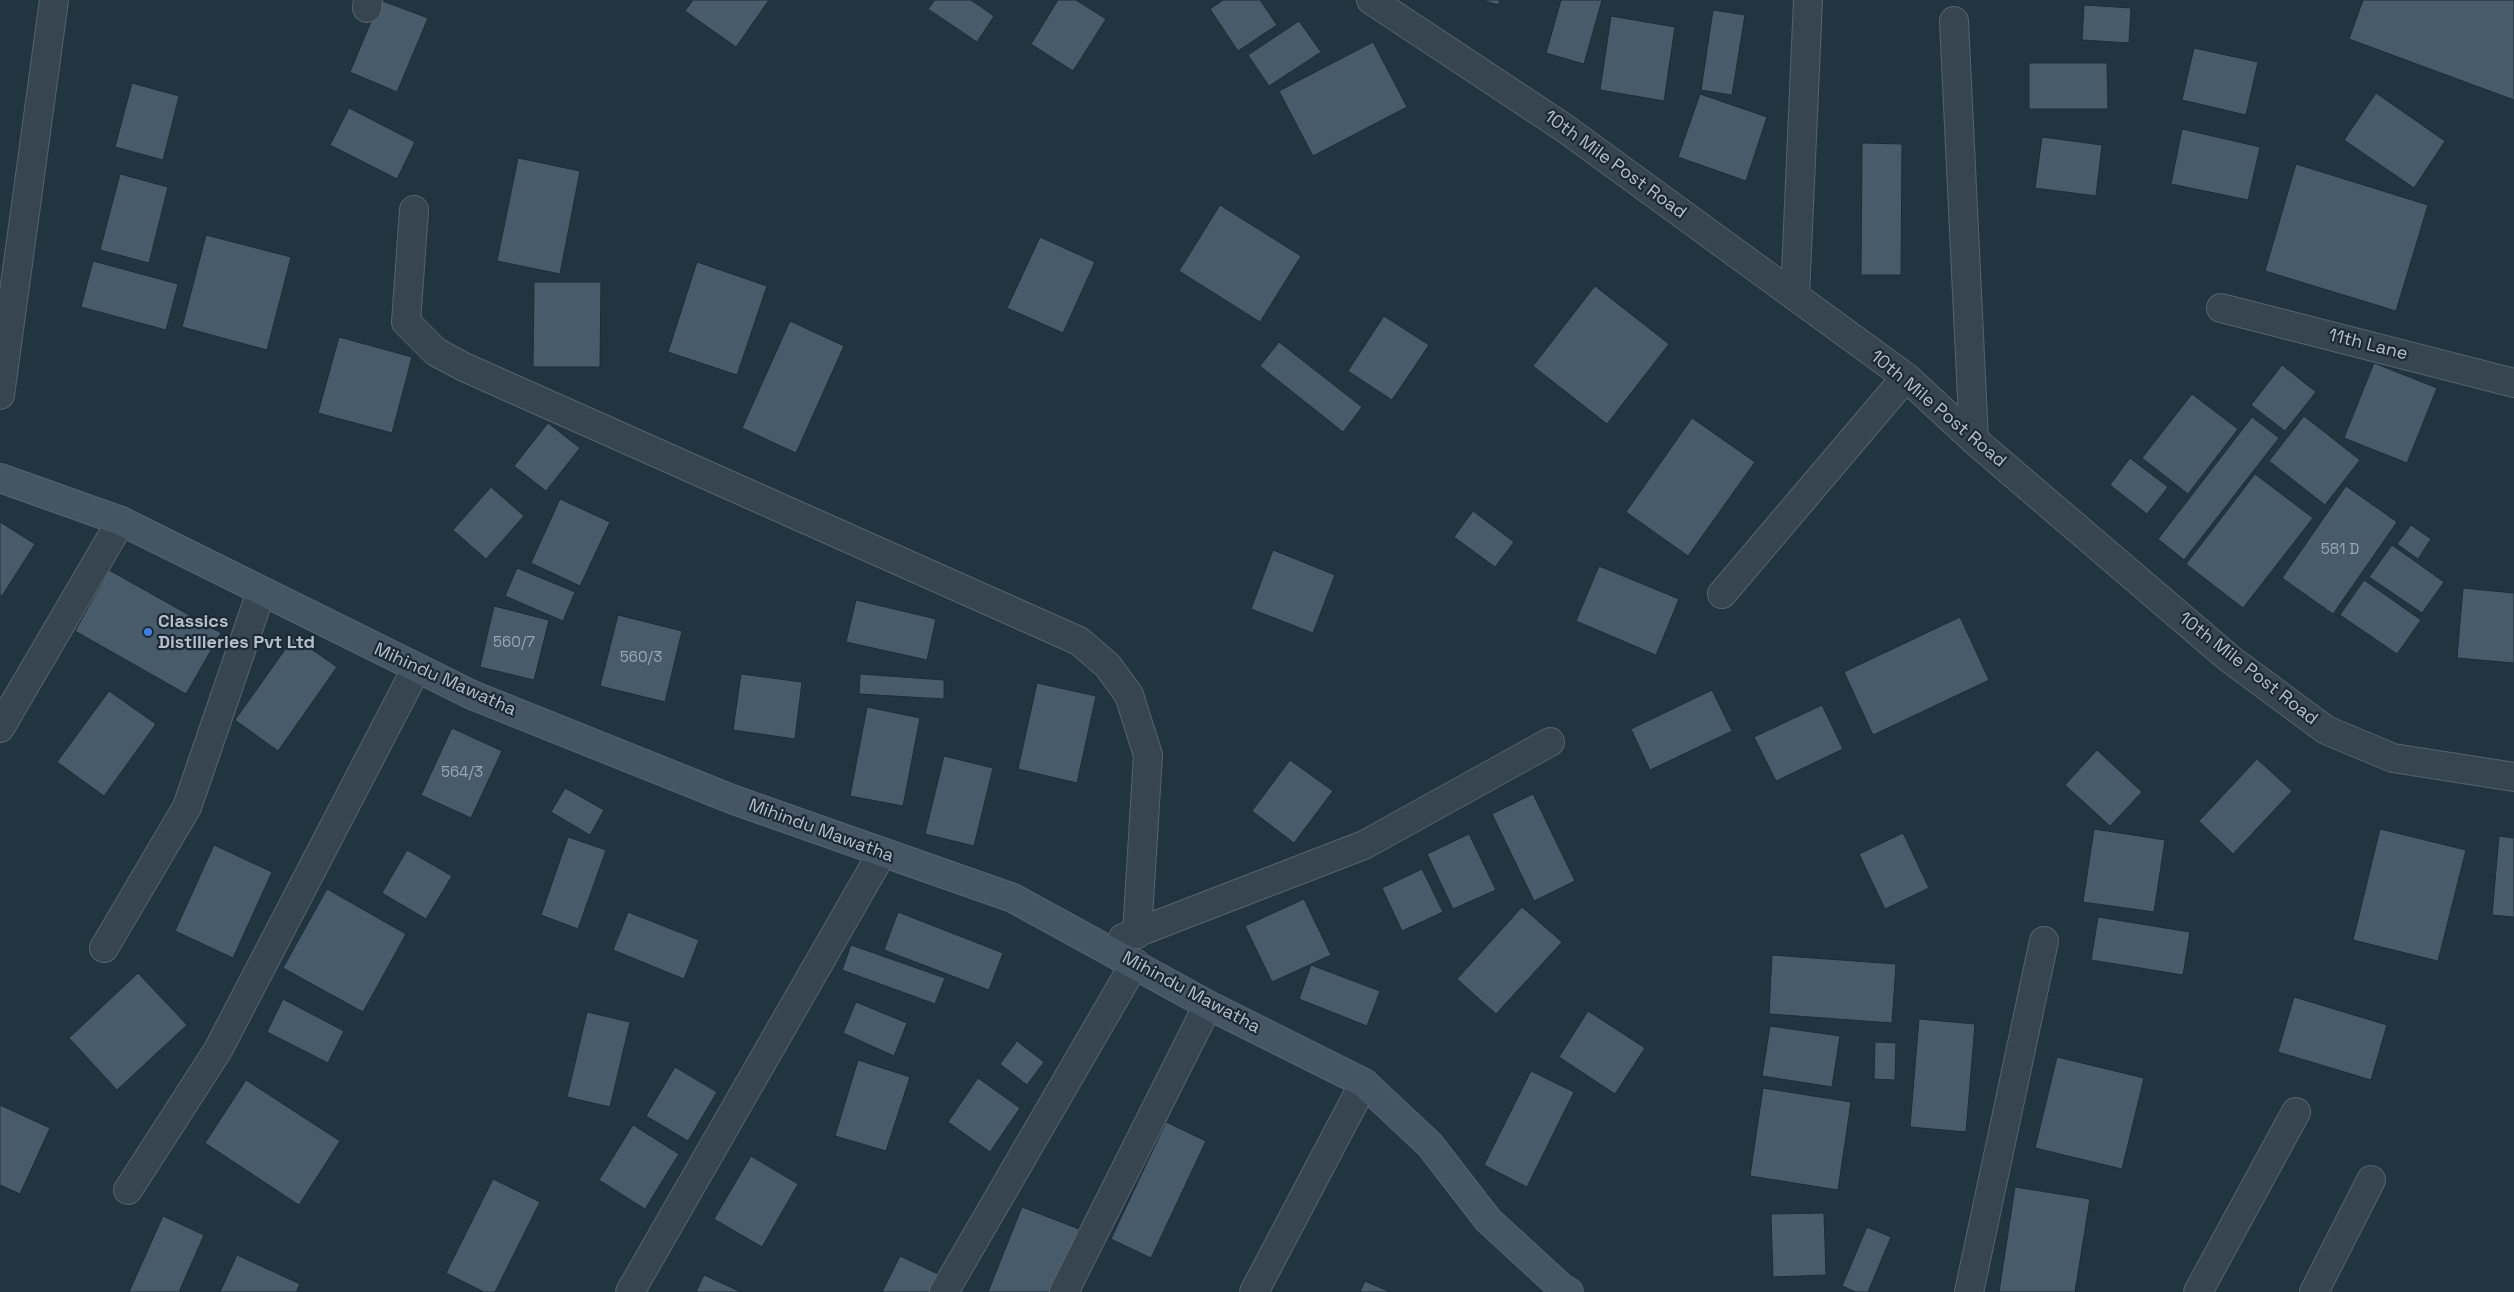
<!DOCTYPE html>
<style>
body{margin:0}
canvas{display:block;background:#233441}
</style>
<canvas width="2514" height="1292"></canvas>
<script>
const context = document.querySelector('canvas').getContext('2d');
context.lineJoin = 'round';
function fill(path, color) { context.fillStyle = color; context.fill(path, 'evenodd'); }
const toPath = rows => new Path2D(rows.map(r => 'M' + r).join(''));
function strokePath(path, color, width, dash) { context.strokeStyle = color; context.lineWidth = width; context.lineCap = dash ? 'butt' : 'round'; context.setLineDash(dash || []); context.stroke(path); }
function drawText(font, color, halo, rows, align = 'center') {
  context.font = font + ' "Space Grotesk",sans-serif'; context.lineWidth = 4.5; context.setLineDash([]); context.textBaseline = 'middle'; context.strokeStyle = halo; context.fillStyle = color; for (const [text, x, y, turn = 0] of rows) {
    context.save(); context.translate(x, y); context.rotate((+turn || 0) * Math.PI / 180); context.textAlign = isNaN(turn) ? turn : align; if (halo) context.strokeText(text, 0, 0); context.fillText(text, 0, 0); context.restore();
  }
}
const building = toPath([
 [380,0,428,18,397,92,350,72,380,0],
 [693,0,769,0,736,47,685,11,693,0],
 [935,0,971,0,994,16,977,42,928,9,935,0],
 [1058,0,1076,0,1106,19,1073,71,1031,44,1058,0],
 [1223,0,1260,0,1277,25,1238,51,1210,9,1223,0],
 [1482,0,1500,0,1498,5,1482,0],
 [1561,0,1602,0,1584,64,1546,53,1561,0],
 [2363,0,2514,0,2514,100,2349,39,2363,0],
 [2084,5,2131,8,2129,43,2082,40,2084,5],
 [1713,10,1745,15,1732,95,1701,90,1713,10],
 [1611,16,1675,27,1664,101,1600,90,1611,16],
 [1299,21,1321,52,1269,86,1248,55,1299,21],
 [1373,42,1407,107,1313,156,1279,91,1373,42],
 [2194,48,2258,62,2246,115,2182,100,2194,48],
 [2029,63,2107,63,2108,109,2029,109,2029,63],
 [132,83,179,96,163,160,115,147,132,83],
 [2376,93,2445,141,2414,188,2344,140,2376,93],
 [1700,94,1767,117,1746,181,1678,157,1700,94],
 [349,108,415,142,397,179,330,145,349,108],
 [2182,129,2260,147,2248,200,2171,184,2182,129],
 [2042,137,2102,145,2096,196,2035,188,2042,137],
 [1862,143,1902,144,1901,275,1861,275,1862,143],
 [518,158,580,171,560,274,497,261,518,158],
 [2296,164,2428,205,2396,311,2265,271,2296,164],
 [120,174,168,187,149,263,100,250,120,174],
 [1220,205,1301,256,1260,322,1179,271,1220,205],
 [206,235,291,257,267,350,182,327,206,235],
 [1040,237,1095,262,1063,333,1007,308,1040,237],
 [93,261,178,284,166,330,81,307,93,261],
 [697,262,767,286,737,375,668,352,697,262],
 [534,282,601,282,600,367,533,367,534,282],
 [1595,286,1669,344,1607,424,1533,366,1595,286],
 [1384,316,1429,345,1392,400,1348,371,1384,316],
 [790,321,844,346,796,453,742,428,790,321],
 [339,337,412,357,392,433,318,413,339,337],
 [1279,342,1362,407,1343,432,1260,366,1279,342],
 [2374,363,2437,388,2407,463,2344,438,2374,363],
 [2282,365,2316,392,2285,431,2251,405,2282,365],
 [2192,394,2238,429,2188,494,2142,458,2192,394],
 [2304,416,2360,460,2325,505,2269,461,2304,416],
 [2252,417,2279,438,2184,560,2158,539,2252,417],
 [1692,418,1755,462,1688,556,1626,512,1692,418],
 [548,423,580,448,546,491,514,466,548,423],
 [2130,458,2168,487,2147,514,2110,485,2130,458],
 [2255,474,2313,518,2243,608,2186,564,2255,474],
 [2346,486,2397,522,2333,614,2282,578,2346,486],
 [491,487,524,516,486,559,453,530,491,487],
 [560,499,610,522,580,586,531,563,560,499],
 [1473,511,1514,542,1495,567,1454,537,1473,511],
 [0,522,35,544,2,596,0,595,0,522],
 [2411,525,2431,539,2418,559,2397,544,2411,525],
 [2392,545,2444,582,2422,613,2369,577,2392,545],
 [1273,550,1335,575,1313,633,1251,609,1273,550],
 [1599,566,1679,599,1656,655,1576,621,1599,566],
 [517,568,575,592,563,621,505,596,517,568],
 [109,570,221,633,186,694,75,631,109,570],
 [2364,580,2421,620,2397,654,2340,615,2364,580],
 [2463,588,2514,593,2514,663,2457,658,2463,588],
 [856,600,936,619,927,660,846,642,856,600],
 [494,606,549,620,534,680,480,667,494,606],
 [618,615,682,631,665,702,600,686,618,615],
 [1960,617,1989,680,1873,735,1844,672,1960,617],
 [294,637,337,667,278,751,235,720,294,637],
 [741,674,802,682,795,739,733,730,741,674],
 [860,674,944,680,944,699,859,694,860,674],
 [1037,683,1096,696,1077,783,1018,769,1037,683],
 [1712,690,1732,731,1650,770,1631,729,1712,690],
 [109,691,156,724,104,796,57,762,109,691],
 [1822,705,1843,749,1776,781,1754,737,1822,705],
 [867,707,920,718,903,806,850,796,867,707],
 [452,728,502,751,471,818,421,795,452,728],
 [2097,750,2142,792,2110,826,2065,785,2097,750],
 [944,756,993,768,974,846,925,834,944,756],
 [2257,759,2292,791,2233,854,2199,821,2257,759],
 [1290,760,1333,791,1294,843,1252,811,1290,760],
 [565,788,604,810,590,835,551,812,565,788],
 [1533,794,1575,881,1534,901,1492,814,1533,794],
 [2094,829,2165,840,2154,912,2083,902,2094,829],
 [2380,829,2466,850,2438,961,2353,940,2380,829],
 [1903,833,1929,888,1885,909,1859,854,1903,833],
 [1469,834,1496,890,1453,909,1427,854,1469,834],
 [2499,836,2514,838,2514,917,2492,915,2499,836],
 [568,837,606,850,578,929,541,915,568,837],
 [214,845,272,872,233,958,175,931,214,845],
 [407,850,452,876,426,919,382,893,407,850],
 [1422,869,1443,912,1402,931,1382,888,1422,869],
 [327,889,406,934,363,1012,283,968,327,889],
 [1304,899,1331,955,1272,982,1245,926,1304,899],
 [1522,907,1562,942,1496,1014,1457,979,1522,907],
 [628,912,699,940,684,979,613,950,628,912],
 [898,912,1003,953,989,990,884,950,898,912],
 [2098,917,2190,932,2183,975,2091,960,2098,917],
 [851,945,945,978,935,1004,842,970,851,945],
 [1772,955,1896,964,1892,1023,1769,1014,1772,955],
 [1311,965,1380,991,1367,1026,1299,999,1311,965],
 [138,973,187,1025,117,1090,69,1038,138,973],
 [2294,997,2387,1025,2371,1080,2278,1052,2294,997],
 [283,999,344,1031,328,1063,267,1032,283,999],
 [856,1002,907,1023,894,1056,843,1033,856,1002],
 [1588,1011,1645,1048,1615,1094,1559,1057,1588,1011],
 [587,1012,630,1022,610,1107,567,1097,587,1012],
 [1919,1019,1975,1024,1966,1132,1910,1127,1919,1019],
 [1770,1026,1840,1036,1832,1087,1762,1076,1770,1026],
 [1017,1041,1044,1062,1027,1085,1000,1064,1017,1041],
 [1875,1042,1896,1043,1895,1080,1874,1079,1875,1042],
 [2057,1057,2144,1078,2122,1169,2035,1148,2057,1057],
 [858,1060,910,1077,886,1151,835,1136,858,1060],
 [675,1067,717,1092,688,1141,646,1116,675,1067],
 [1531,1071,1574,1092,1527,1187,1484,1165,1531,1071],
 [978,1078,1020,1108,990,1152,948,1122,978,1078],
 [246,1080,340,1141,299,1205,205,1143,246,1080],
 [1763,1088,1851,1102,1838,1190,1750,1176,1763,1088],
 [0,1105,50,1128,20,1194,0,1185,0,1105],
 [1166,1122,1206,1141,1151,1258,1111,1239,1166,1122],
 [633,1125,679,1154,645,1209,599,1180,633,1125],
 [751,1156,798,1184,762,1247,714,1219,751,1156],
 [493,1179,540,1202,495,1292,484,1292,446,1273,493,1179],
 [2015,1187,2090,1199,2075,1292,1999,1292,2015,1187],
 [1022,1207,1079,1229,1055,1292,988,1292,1022,1207],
 [1824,1213,1826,1275,1773,1277,1771,1214,1824,1213],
 [163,1216,204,1235,179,1292,129,1292,163,1216],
 [1867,1227,1891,1237,1868,1292,1856,1292,1842,1286,1867,1227],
 [237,1255,300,1284,296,1292,220,1292,237,1255],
 [900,1256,938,1274,930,1292,882,1292,900,1256],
 [704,1275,741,1292,696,1292,704,1275],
 [1365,1281,1390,1292,1360,1292,1365,1281]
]);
fill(building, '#485b6a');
strokePath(building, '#1e2c37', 1);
const street = toPath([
 [1371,0,1563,127,1906,377,1974,440,2230,659,2326,730,2393,758,2514,777],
 [367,8,368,0],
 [1954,21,1974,440],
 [414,210,406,322,436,352,464,367,1079,641,1108,666,1129,695,1148,755,1137,934],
 [1795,296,1808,0],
 [2221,308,2514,383],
 [0,395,54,0],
 [1722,594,1906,377],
 [0,728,121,521],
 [1123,938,1364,845,1550,742],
 [104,948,187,807,261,592],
 [128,1190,218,1050,416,669],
 [630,1292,882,853],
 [944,1292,1135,963],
 [1064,1292,1208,1005],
 [1254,1292,1364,1083],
 [1969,1292,2044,941],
 [2198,1292,2296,1112],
 [2314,1292,2371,1180]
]);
const secondary = toPath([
 [0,478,121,521,472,695,734,800,1013,898,1208,1005,1364,1083,1430,1145,1488,1220,1562,1288,1569,1292]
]);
strokePath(street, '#55636e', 30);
strokePath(secondary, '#55636e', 30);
strokePath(street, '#374550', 28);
strokePath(secondary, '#455564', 28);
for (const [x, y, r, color] of [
 [148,632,5,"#3f7fe0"]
]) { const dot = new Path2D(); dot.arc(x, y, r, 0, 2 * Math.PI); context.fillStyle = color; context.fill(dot); strokePath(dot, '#1c2a35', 2); }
drawText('15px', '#98a7b3', null, [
 ["581 D",2340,550],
 ["560/7",514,643],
 ["560/3",641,658],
 ["564/3",462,773]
]);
drawText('18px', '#b3c0cb', '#1c2a35', [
 ["10th Mile Post Road",1615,165,36],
 ["11th Lane",2368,345,14],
 ["10th Mile Post Road",1938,409,40],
 ["10th Mile Post Road",2248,669,38],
 ["Mihindu Mawatha",445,680,24],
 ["Mihindu Mawatha",821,831,20],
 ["Mihindu Mawatha",1191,993,28]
]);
drawText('bold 18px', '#b3c0cb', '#1c2a35', [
 ["Classics",158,622],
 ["Distilleries Pvt Ltd",158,643]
], 'left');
</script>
